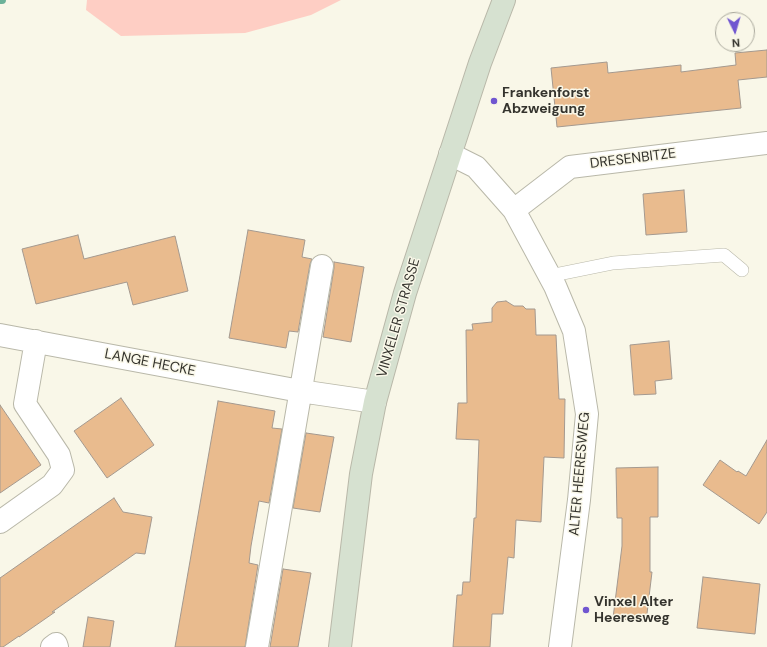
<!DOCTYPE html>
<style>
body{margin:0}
#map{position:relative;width:767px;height:647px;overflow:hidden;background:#f9f7e8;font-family:"DM Sans",sans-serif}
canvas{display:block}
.north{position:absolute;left:715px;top:12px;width:40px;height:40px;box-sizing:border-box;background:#f9f7e8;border:1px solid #aaa99d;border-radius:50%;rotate:175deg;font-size:11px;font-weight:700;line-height:16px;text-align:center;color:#34332d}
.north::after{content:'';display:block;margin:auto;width:14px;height:18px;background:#7056d0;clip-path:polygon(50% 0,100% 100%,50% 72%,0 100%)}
</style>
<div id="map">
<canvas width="767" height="647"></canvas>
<div class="north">N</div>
</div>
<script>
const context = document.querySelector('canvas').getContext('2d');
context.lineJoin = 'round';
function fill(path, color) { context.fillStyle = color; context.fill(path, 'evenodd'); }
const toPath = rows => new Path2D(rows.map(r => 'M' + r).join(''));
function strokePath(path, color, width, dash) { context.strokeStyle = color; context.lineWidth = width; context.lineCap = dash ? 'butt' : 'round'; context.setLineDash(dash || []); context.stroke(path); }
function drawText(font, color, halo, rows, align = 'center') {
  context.font = font + ' "DM Sans",sans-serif'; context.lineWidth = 3; context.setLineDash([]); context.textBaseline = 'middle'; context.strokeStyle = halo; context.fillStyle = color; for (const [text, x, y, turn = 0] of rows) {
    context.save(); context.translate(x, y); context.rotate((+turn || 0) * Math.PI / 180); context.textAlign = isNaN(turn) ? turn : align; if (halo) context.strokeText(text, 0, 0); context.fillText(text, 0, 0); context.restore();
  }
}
fill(toPath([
 [87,0,341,0,311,15,245,33,121,36,86,10]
]), '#fecec4');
strokePath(toPath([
 [0,0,2,0]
]), '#6cb299', 8);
const building = toPath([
 [767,50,767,77,738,80,741,108,557,127,551,68,607,62,608,73,681,65,681,72,736,65,735,53,767,50],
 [684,190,687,232,646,235,643,194,684,190],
 [248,230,305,240,302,257,312,259,310,264,298,332,289,331,286,348,229,338,248,230],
 [78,235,84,259,175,236,188,291,133,305,127,282,36,304,22,249,78,235],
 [334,262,364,267,351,342,323,337,334,268,334,262],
 [506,301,514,306,523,306,526,309,535,309,536,335,556,335,559,399,565,399,564,458,544,457,541,522,516,520,514,558,508,557,503,614,492,614,490,647,453,647,457,595,462,595,463,582,470,582,474,518,476,518,479,440,456,439,458,403,467,403,466,330,473,330,472,324,492,322,492,308,497,302,506,301],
 [669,341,672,379,655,381,656,394,634,395,630,345,669,341],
 [121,398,154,445,107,478,74,431,121,398],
 [218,401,275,411,272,428,282,429,269,503,259,501,251,546,249,563,258,565,245,647,175,647,218,401],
 [0,405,41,465,0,493,0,405],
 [306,433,334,437,320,512,293,508,306,433],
 [767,440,767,512,759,524,703,485,720,460,737,472,738,471,746,476,767,440],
 [658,467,658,517,650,517,650,572,652,572,646,622,613,618,622,546,622,518,617,518,616,468,658,467],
 [114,498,123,512,152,517,145,554,136,553,52,612,55,612,19,637,19,636,3,647,0,647,0,578,114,498],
 [283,569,311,573,298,647,270,647,283,569],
 [703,577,760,584,755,634,697,628,703,577],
 [88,617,114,621,110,647,83,647,88,617]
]);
fill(building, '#e9bb8e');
strokePath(building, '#a4998f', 1);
const lane = toPath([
 [549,276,613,263,724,255,742,270]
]);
const street = toPath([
 [450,154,476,167,514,210,555,286,574,331,587,414,579,500,560,647],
 [514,210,570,167,767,143],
 [0,335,300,391,375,402],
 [0,522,52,485,63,470,59,455,25,404,36,341],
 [52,647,56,644,57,647],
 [257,647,322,266]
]);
const secondary = toPath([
 [340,647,361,474,375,402,405,293,480,63,504,0]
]);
strokePath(lane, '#b9b8a9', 14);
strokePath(street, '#b9b8a9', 24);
strokePath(secondary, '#b9b8a9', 24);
strokePath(lane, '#fff', 13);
strokePath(street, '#fff', 22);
strokePath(secondary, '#d6e1d0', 22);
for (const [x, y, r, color] of [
 [494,101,4,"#7056d0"],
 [586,610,4,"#7056d0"]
]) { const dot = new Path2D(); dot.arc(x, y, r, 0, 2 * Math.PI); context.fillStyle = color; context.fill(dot); strokePath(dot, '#f9f7e8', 1.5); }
drawText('bold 14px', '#34332d', '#f9f7e8', [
 ["Frankenforst",502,93],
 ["Abzweigung",502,109],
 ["Vinxel Alter",594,602],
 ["Heeresweg",594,618]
], 'left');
drawText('14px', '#34332d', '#f9f7e8', [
 ["DRESENBITZE",633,159,-7],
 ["VINXELER STRASSE",399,318,-74],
 ["LANGE HECKE",150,363,11],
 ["ALTER HEERESWEG",580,474,-85]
]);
</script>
